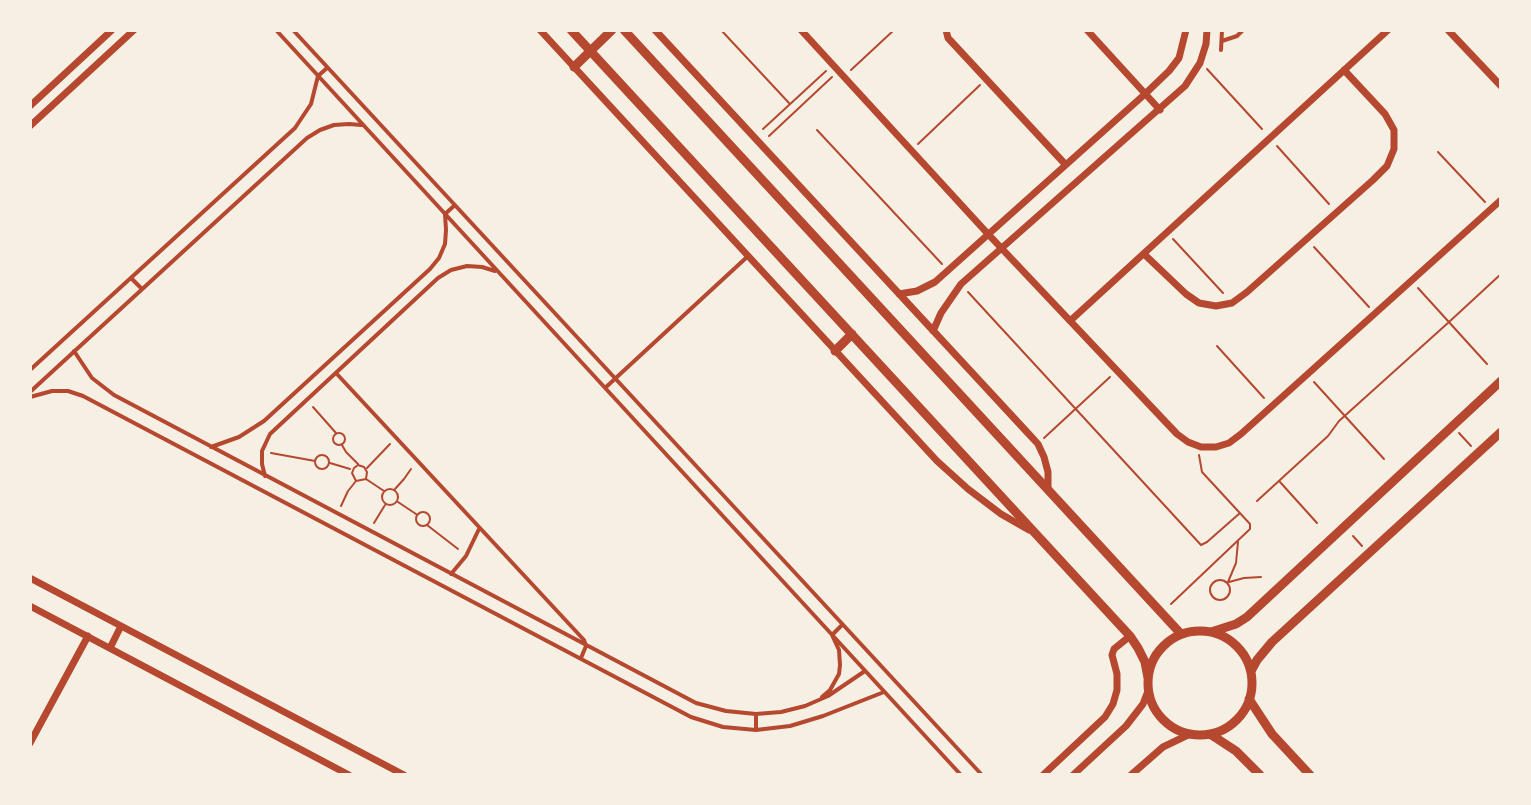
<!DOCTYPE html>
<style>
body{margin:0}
#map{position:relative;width:1531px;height:805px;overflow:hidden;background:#f6efe4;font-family:Roboto,sans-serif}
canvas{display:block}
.frame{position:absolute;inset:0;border:32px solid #f6efe4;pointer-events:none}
</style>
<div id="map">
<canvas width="1531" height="805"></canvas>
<div class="frame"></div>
</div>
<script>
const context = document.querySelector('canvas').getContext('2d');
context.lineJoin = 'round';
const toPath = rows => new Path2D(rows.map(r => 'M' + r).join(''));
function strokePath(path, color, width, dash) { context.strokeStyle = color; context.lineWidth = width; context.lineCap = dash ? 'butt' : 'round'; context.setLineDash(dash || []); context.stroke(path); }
strokePath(toPath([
 [721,30,789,103],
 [1207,69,1262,129],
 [851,70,894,30],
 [763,129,826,71],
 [817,130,942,264],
 [769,136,832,77],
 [918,144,980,85],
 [1277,146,1329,204],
 [1438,152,1485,202],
 [1173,239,1223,293],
 [1314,247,1369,307],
 [1418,288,1487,364],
 [968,292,1201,545,1207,542,1240,513],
 [1217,346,1264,398],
 [1314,382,1384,459],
 [313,407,336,433],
 '333 439a6 6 0 1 1 12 0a6 6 0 1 1-12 0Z',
 [1459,433,1471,446],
 [1044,438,1110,377],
 [342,445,346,452,358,464],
 [271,453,315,461],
 '315 462a7 7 0 1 1 14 0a7 7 0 1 1-14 0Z',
 [330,463,350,469],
 [367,468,390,444],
 [366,479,367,472,364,467,358,465,354,468,352,473,356,481,366,479,384,491],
 [1280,482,1317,523],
 [395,489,404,479,411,469],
 '382 497a8 8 0 1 1 16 0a8 8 0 1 1-16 0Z',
 [1257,501,1328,436,1339,421,1449,322,1501,274],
 [398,502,416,514],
 [341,506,348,491,356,481],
 '416 519a7 7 0 1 1 14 0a7 7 0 1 1-14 0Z',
 [374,523,385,505],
 [427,525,458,549],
 [1353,536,1362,546],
 '1210 590a10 10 0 1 1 20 0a10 10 0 1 1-20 0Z',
 [1228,582,1236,563,1238,542],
 [1229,582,1244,578,1261,577],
 [1171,604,1250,529,1250,524,1202,472,1199,455]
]), '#b5482f', 2);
strokePath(toPath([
 [276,30,961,775],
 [293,30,982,775],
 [1222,41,1237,36,1243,30],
 [1221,50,1222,30],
 [131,278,142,289],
 [74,351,92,378,114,395,696,703,726,711,756,714,781,712,805,706,828,696,865,671],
 [30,370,295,128,311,104,318,76,327,68],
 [336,373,584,640,586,646,581,658],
 [605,388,747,257],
 [30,392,307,138,320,130,334,125,349,124,361,125],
 [30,397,52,391,68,391,83,396,691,717,723,727,756,730,790,726,823,716,884,692],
 [211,447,239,437,264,421,430,269,439,258,445,244,446,230,445,214,455,205],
 [265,476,262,464,262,451,270,434,438,278,451,270,467,266,482,267,495,271],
 [451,574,466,556,479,529],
 [822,697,830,690,839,674,840,665,839,650,832,635,841,626],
 [756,730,756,714]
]), '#b5482f', 4);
strokePath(toPath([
 [540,30,937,461,968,489,1001,514,1029,530],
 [655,30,1026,431,1038,444,1044,457,1048,472,1048,488],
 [801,30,988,234,1177,434,1188,442,1201,447,1216,447,1229,443,1241,434,1501,200],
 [946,30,948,38,1065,164],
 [1087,30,1160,110],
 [1448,30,1501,86],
 [30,106,112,30],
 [30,126,134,30],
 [1144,254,1186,294,1199,303,1216,306,1232,303,1247,292,1373,180,1387,166,1394,149,1394,130,1385,114,1344,70],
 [899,294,917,291,935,282,1145,94,1169,71,1179,58,1186,30],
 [1070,321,1388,30],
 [933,331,941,313,961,284,1185,86,1200,63,1206,44,1207,30],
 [30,578,404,775],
 [30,606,349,775],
 [110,648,121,626],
 [30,743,88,636],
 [1043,775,1105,717,1113,704,1117,690,1117,674,1112,655,1114,649,1130,636],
 [1073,775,1126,726,1143,704,1148,691],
 [1131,775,1163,747,1190,734]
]), '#b5482f', 7);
strokePath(toPath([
 [571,30,1130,636,1138,648,1145,662,1148,678],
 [624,30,1181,634],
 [574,67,612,30],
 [835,351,852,334],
 '1148 683a52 52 0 1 1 104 0a52 52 0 1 1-104 0Z',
 [1211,632,1236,624,1247,617,1501,381],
 [1251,671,1257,660,1272,642,1501,432],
 [1249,699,1272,734,1310,775],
 [1210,734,1236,751,1260,775]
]), '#b5482f', 9);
</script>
